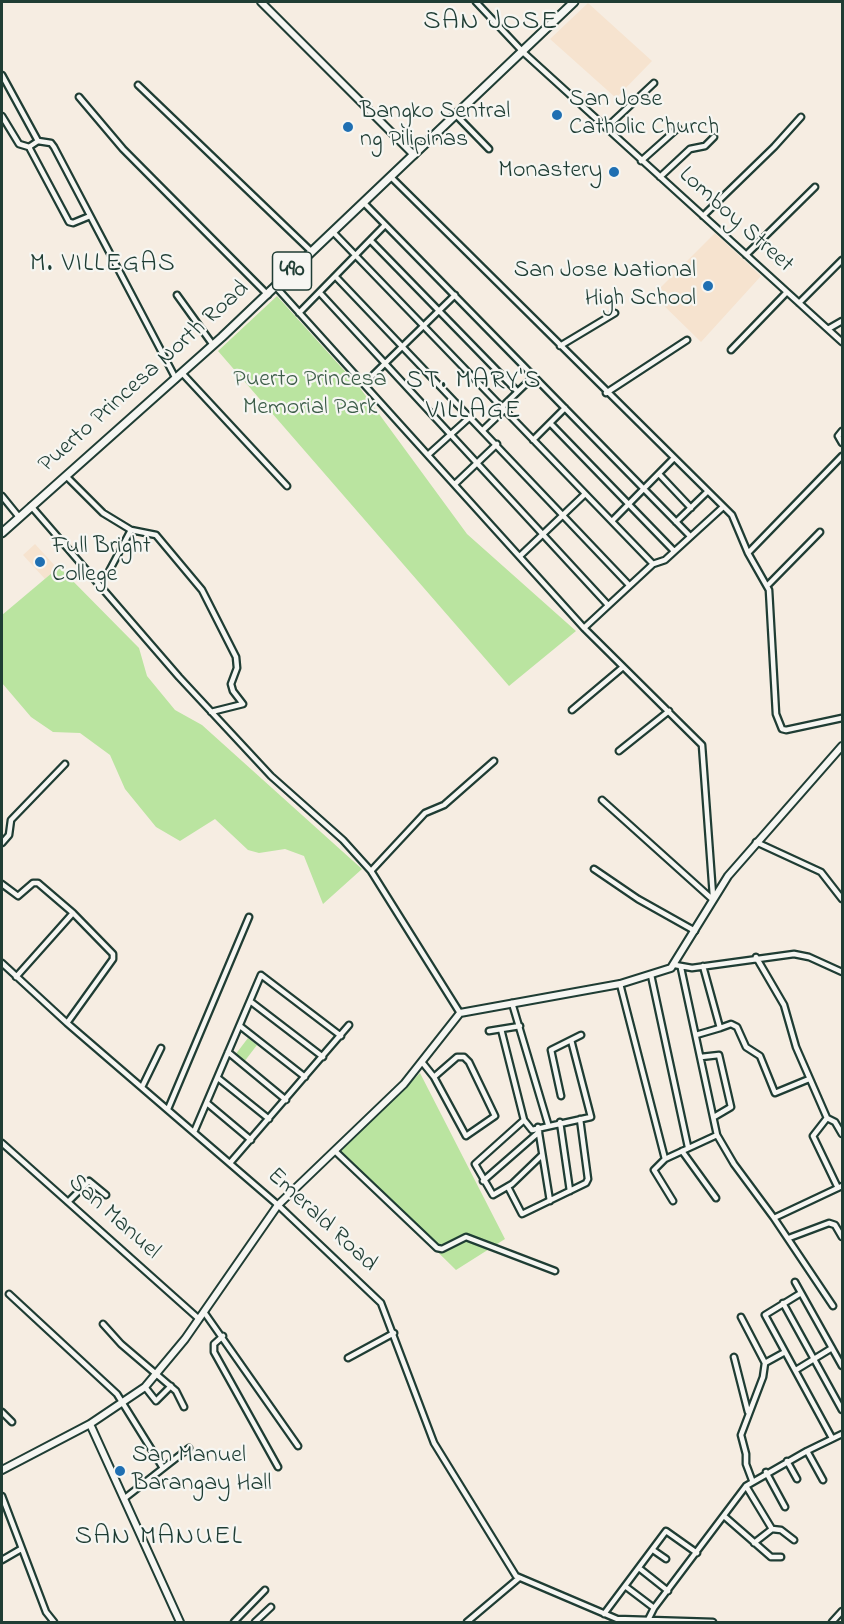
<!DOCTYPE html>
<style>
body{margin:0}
#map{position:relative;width:844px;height:1624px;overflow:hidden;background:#f6ede2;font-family:"Indie Flower",sans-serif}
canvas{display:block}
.frame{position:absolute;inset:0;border:3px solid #1f3d34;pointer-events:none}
</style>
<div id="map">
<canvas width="844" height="1624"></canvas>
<div class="frame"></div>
</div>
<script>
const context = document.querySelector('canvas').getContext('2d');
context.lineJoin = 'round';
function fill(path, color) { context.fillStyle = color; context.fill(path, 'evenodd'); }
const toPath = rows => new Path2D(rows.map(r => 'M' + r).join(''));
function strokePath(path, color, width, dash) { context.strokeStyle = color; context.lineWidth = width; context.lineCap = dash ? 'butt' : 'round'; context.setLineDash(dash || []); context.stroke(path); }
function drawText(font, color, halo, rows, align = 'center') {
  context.font = font + ' "Indie Flower",sans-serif'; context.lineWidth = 4.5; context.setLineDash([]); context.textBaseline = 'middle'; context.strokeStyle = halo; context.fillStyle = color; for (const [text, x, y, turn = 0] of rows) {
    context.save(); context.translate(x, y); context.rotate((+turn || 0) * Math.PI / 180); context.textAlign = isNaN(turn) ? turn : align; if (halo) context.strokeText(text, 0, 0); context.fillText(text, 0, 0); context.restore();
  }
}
fill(toPath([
 [588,3,652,61,616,98,550,39],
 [715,233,761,276,701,342,653,295],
 [35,544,57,568,45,579,23,555]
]), '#f6e3cf');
fill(toPath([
 [277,296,360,388,467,534,576,631,509,686,218,351],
 [59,567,139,648,147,676,175,710,202,725,362,869,323,904,304,856,285,849,259,853,248,850,215,819,180,841,156,827,125,789,110,755,80,733,53,732,31,717,2,683,2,615],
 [248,1038,257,1045,244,1062,235,1055],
 [420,1073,505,1239,456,1270,338,1154]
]), '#bae4a0');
const street = toPath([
 [476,2,523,52,842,342],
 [2,75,38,141,51,143,54,147,176,379],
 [138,85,312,252],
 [79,97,123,149,268,295],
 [456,115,489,149],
 [2,116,19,144,29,147,38,141],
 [606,128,654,83],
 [29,147,69,222,73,223,90,216],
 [641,161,678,128],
 [391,177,732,515,748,553,769,590,776,714,782,729,786,730,842,718],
 [660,177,690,149,705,146,714,137],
 [364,203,690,536],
 [703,216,774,147,801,117],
 [333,232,653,564],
 [371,241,517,391],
 [746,255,815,187],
 [336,277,629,585],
 [276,287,584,628,702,745,713,896],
 [320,293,608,605],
 [177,295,213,345],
 [799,303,842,260],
 [299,313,385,225],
 [828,329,842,321],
 [560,346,615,313],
 [731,350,787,292],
 [182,373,287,486],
 [364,384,455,295],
 [606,393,687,340],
 [502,407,534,376],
 [550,423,674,551],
 [483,430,504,410],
 [842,431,838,436,842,443],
 [533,440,565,408],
 [429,454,470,417],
 [659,474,691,508],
 [66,476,103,513,131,530,156,535,202,590,236,657,237,668,231,684,233,691,243,704,211,712],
 [455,484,497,444],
 [2,496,19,517],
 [31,506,179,677,271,776,343,840,371,871,460,1013],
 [612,521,674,458],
 [676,522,707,492],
 [748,553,842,456],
 [520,556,585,494],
 [91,576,100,578,107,575,131,530],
 [767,586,820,532],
 [584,628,653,564,665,560,723,507],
 [572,710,623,667],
 [619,751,669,711],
 [602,800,712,899],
 [756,842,821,872,842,899],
 [2,843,9,835,11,820,65,764],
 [594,869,638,899,695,931],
 [371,871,425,813,444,805,494,761],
 [2,884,18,896,33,883,38,883,73,913,113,954,113,959,67,1023],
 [756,957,784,1005,796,1047,827,1118,835,1122,842,1134],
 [2,963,67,1023,278,1205,381,1303,434,1443,516,1576,617,1619,713,1622],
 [675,965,692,968,794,954,809,957,842,972],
 [681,968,717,1135,734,1164,774,1218,842,1186],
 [651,975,688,1147],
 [16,977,73,913],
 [620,984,665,1159],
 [250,1001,323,1057],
 [512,1003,548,1124],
 [240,1026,305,1077],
 [720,1028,731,1024,737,1027,746,1047,760,1056,775,1093,809,1079],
 [501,1029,524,1120,475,1164,493,1195,512,1184,542,1155],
 [489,1031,520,1026],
 [696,1035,720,1028,703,966],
 [228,1052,286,1100],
 [701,1057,719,1055,731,1107,714,1117],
 [422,1062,434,1077,466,1136,495,1116,469,1062,464,1057,457,1057,434,1077],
 [218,1078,269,1119],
 [142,1087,161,1048],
 [561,1096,551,1050,571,1040],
 [207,1103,251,1140],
 [168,1109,249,917],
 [827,1118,813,1136,838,1188],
 [524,1120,532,1130,591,1117,571,1040,581,1035],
 [560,1122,570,1191],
 [538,1127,550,1201],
 [194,1132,261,975,341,1036],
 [2,1143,199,1319],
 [335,1151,437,1248,442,1249,466,1237,555,1271],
 [682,1151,716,1198],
 [230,1163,349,1025],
 [483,1181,539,1132],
 [508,1187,522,1214,586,1183,588,1179,580,1119],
 [673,1201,654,1170,665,1159,717,1135],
 [68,1202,89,1181,106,1195],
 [774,1218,833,1306],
 [789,1238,829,1223,835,1225,842,1237],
 [795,1282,842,1366],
 [801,1293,765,1315,832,1438],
 [9,1294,117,1394,163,1468],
 [783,1303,842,1410],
 [204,1312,298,1446],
 [741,1317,765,1363,763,1377,741,1435,746,1454,746,1464,752,1480],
 [103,1324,121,1344,176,1391,184,1407],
 [223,1336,214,1344,214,1352,278,1467],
 [734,1357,748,1412],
 [348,1358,394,1333],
 [765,1363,785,1352],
 [796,1370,832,1348],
 [145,1387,156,1401,171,1386],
 [2,1412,12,1422],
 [807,1451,823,1480],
 [787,1461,797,1479],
 [766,1472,785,1507],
 [746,1486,772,1529,781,1530,794,1540],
 [2,1496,46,1612,54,1622],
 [125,1498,189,1448],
 [724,1516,771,1557,781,1557],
 [754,1543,772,1529],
 [653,1550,666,1559],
 [2,1560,21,1549],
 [639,1568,668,1591],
 [625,1586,654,1608],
 [604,1614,666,1531,697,1553],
 [234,1622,265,1590],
 [255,1622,271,1607],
 [467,1622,519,1578],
 [647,1622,654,1608,746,1486,807,1451,842,1434],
 [832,1622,842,1611]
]);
const secondary = toPath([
 [261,2,414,155],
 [90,1424,180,1622],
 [2,1470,90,1424,145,1387,185,1339,278,1205,404,1084,460,1013,620,984,671,968,728,876,842,746]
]);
const primary = toPath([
 [2,533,222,337,574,2]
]);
strokePath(street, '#1f3d34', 9);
strokePath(secondary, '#1f3d34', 10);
strokePath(primary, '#1f3d34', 11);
strokePath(street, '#f6f6f2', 4.5);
strokePath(secondary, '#f6f6f2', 6);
strokePath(primary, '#f6f6f2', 7);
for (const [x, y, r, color] of [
 [557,115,6,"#1f6fb2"],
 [348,127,6,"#1f6fb2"],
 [614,172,6,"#1f6fb2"],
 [708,286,6,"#1f6fb2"],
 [40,562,6,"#1f6fb2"],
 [120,1471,6,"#1f6fb2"]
]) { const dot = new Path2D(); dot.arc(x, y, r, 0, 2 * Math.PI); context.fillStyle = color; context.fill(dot); strokePath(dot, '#f6f6f2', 2); }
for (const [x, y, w] of [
 [292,271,39]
]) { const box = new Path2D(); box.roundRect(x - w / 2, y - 19, w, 38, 4.5); context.fillStyle = '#f6f6f2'; context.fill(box); strokePath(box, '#1f3d34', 1.5); }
drawText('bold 22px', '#1f3d34', null, [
 ["490",292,271]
]);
drawText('24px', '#1f3d34', '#f6f6f2', [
 ["San Jose",569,101],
 ["Catholic Church",569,129],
 ["Bangko Sentral",360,113],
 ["ng Pilipinas",360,141],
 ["Monastery",602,172,"right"],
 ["San Jose National",696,272,"right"],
 ["High School",696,300,"right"],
 ["Full Bright",52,548],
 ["College",52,576],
 ["San Manuel",132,1457],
 ["Barangay Hall",132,1485]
], 'left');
drawText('24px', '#1f3d34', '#f6f6f2', [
 ["Lomboy Street",735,221,42],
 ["Puerto Princesa North Road",145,378,-42],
 ["San Manuel",113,1218,42],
 ["Emerald Road",321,1221,43]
]);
drawText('24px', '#3e5e4a', '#f6f6f2', [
 ["Puerto Princesa",310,381],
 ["Memorial Park",310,409]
]);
context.letterSpacing = '1.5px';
drawText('26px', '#1f3d34', '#f6f6f2', [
 ["M. VILLEGAS",103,266],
 ["ST. MARY'S",474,383],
 ["VILLAGE",474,413]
]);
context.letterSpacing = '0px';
context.letterSpacing = '1.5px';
drawText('27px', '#1f3d34', '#f6f6f2', [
 ["SAN JOSE",491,24],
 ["SAN MANUEL",159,1539]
]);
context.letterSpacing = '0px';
</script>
